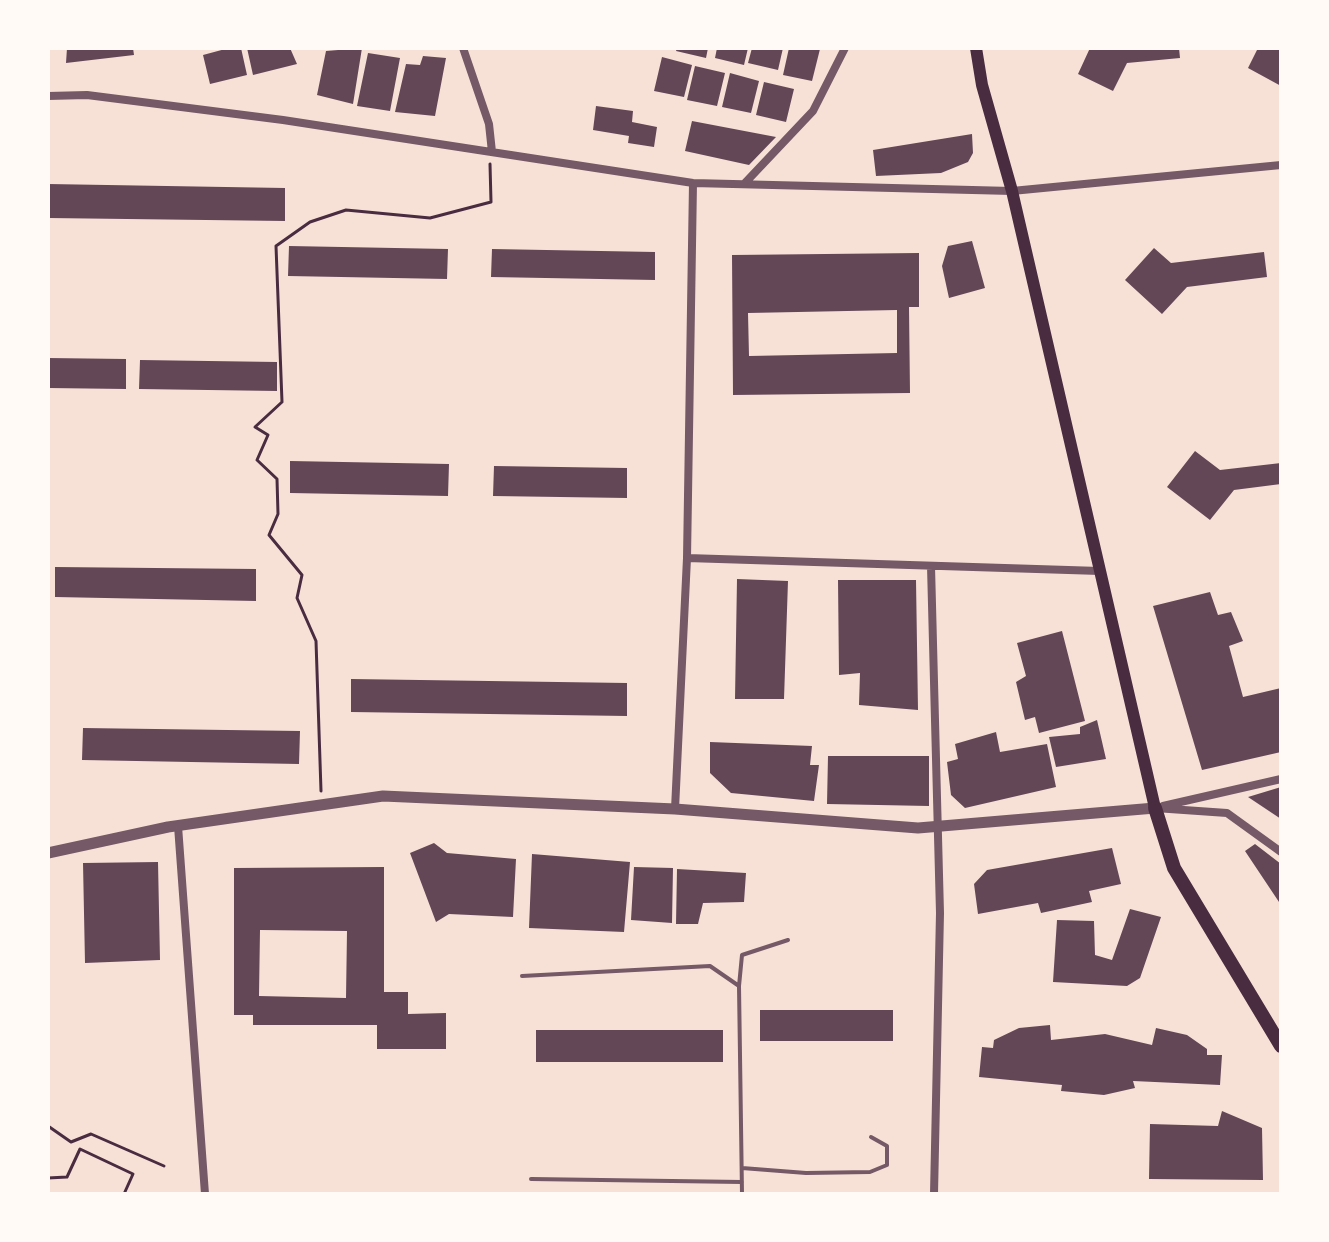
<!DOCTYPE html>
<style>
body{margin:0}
#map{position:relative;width:1329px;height:1242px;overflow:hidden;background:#f7e1d7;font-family:"Asap Condensed",sans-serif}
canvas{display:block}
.frame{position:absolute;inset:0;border:50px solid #fffaf5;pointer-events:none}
</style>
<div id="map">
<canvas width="1329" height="1242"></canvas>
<div class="frame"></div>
</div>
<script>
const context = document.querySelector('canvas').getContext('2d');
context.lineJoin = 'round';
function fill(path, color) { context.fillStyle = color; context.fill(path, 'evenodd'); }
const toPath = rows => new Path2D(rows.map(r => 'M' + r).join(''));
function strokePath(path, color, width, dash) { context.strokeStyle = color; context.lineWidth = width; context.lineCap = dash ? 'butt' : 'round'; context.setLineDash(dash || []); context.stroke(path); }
fill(toPath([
 [67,48,133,48,134,55,66,63],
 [229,48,241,48,247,75,210,84,203,55],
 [247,48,290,48,297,64,253,75],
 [362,48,353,104,317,95,326,51],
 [677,48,708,48,706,58,676,51],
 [717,48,748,48,744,65,715,58],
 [752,48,783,48,778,70,748,63],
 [789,48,820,49,812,81,783,75],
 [1090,48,1179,48,1180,58,1127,63,1113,91,1078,74],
 [1258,48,1281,48,1281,86,1248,68],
 [368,53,400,58,390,111,357,106],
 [423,56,446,58,435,116,395,112,406,64,420,65],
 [662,57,692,65,684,97,654,91],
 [695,66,725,73,717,106,687,100],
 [730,73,759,81,751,113,722,107],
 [764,82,794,89,786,122,756,115],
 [596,106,633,111,632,122,657,127,654,147,628,143,629,136,593,130],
 [692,121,776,137,749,165,685,151],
 [972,134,973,153,968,162,941,173,876,176,873,150],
 [48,184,285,188,285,221,48,218],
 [972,241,985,288,949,298,942,266,948,246],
 [289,246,448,249,447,279,288,276],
 [1154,248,1171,263,1264,252,1267,277,1187,287,1162,314,1125,280],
 [492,249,655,252,655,280,491,277],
 [919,253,919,307,909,307,910,393,733,395,732,255],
 [897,310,897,353,749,356,748,313],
 [48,358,126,359,126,389,48,388],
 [140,360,277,362,277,391,139,389],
 [1195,451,1220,470,1281,463,1281,484,1234,490,1210,520,1167,487],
 [290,461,449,464,448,496,290,493],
 [494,466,627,468,627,498,493,496],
 [55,567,256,569,256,601,55,597],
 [737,579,788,581,784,699,735,699],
 [838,580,916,580,918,710,859,705,860,673,839,675],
 [1210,592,1218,615,1231,612,1243,641,1229,646,1243,697,1281,688,1281,752,1202,770,1153,606],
 [1062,631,1085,721,1039,733,1035,717,1025,720,1016,682,1026,676,1017,643],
 [351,679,627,683,627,716,351,712],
 [1097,720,1106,759,1056,767,1049,737,1080,734,1080,727],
 [83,728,300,731,299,764,82,760],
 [996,732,1000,752,1047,744,1056,787,965,808,951,795,947,762,958,759,955,744],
 [710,742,812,746,810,765,819,765,814,801,731,793,710,773],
 [828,756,929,756,929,806,827,804],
 [1281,787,1281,819,1248,797],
 [434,843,447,853,516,859,513,917,449,914,436,922,410,853],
 [1255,844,1281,864,1281,905,1245,851],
 [1112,848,1121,884,1089,891,1092,902,1041,913,1038,903,978,914,974,884,987,870],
 [532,854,630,862,624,932,529,928],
 [158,862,160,960,85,963,83,863],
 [384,867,384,992,408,992,408,1014,446,1013,446,1049,377,1049,377,1025,253,1025,253,1015,234,1015,234,868],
 [260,930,347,931,346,998,259,996],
 [634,867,673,868,672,923,631,920],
 [677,869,746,873,744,902,703,903,698,924,676,924],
 [1130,909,1161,917,1140,978,1127,986,1053,982,1057,920,1094,921,1095,955,1112,960],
 [760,1010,893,1010,893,1041,760,1041],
 [1050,1025,1051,1040,1105,1034,1152,1045,1156,1028,1187,1035,1207,1049,1207,1055,1222,1055,1220,1085,1133,1081,1135,1088,1104,1095,1061,1091,1062,1085,979,1077,982,1047,993,1048,994,1040,1019,1028],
 [536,1030,723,1030,723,1062,536,1062],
 [1222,1111,1262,1128,1263,1180,1149,1179,1150,1124,1218,1126]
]), '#644757');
strokePath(toPath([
 [321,791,316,641,297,598,302,575,269,535,278,514,277,479,257,460,268,435,255,427,282,402,276,246,310,222,346,210,430,218,491,202,490,164],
 [48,1126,71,1142,91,1134,164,1166],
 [48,1178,67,1177,80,1149,133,1174,124,1194]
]), '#4a2c40', 3);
strokePath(toPath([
 [522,976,710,966,739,986],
 [742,1168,806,1173,870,1172,887,1165,887,1146,871,1137],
 [531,1179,742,1182],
 [742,1194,739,986,742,955,788,940]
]), '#755966', 4);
strokePath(toPath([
 [463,48,489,124,492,152],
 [48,96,87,95,283,120,693,183,1012,191,1281,165],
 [744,184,813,111,845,48],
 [687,558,1100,571],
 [931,566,940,913,934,1194],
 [1163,806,1281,779],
 [1155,808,1227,813,1281,852],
 [675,809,687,558,693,183],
 [178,826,205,1194]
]), '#755966', 8);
strokePath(toPath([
 [48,853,168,827,383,796,675,809,918,828,1155,808]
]), '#755966', 11);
strokePath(toPath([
 [976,48,982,85,1012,191,1155,808]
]), '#4a2c40', 12);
strokePath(toPath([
 [1155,808,1174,868,1281,1046]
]), '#4a2c40', 14);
</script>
